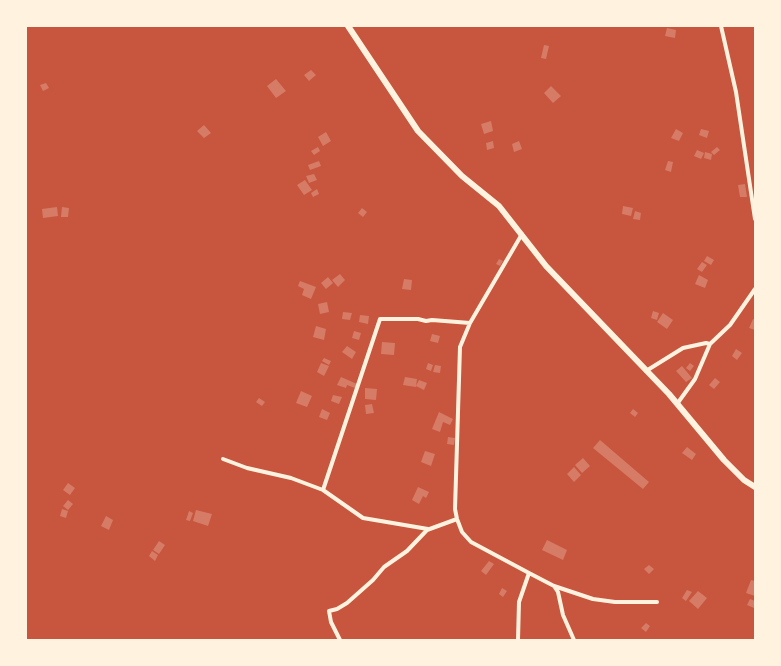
<!DOCTYPE html>
<style>
body{margin:0}
#map{position:relative;width:781px;height:666px;overflow:hidden;background:#c8553d;font-family:"Varela Round",sans-serif}
canvas{display:block}
.frame{position:absolute;inset:0;border:27px solid #fff3e0;pointer-events:none}
</style>
<div id="map">
<canvas width="781" height="666"></canvas>
<div class="frame"></div>
</div>
<script>
const context = document.querySelector('canvas').getContext('2d');
context.lineJoin = 'round';
function fill(path, color) { context.fillStyle = color; context.fill(path, 'evenodd'); }
const toPath = rows => new Path2D(rows.map(r => 'M' + r).join(''));
function strokePath(path, color, width, dash) { context.strokeStyle = color; context.lineWidth = width; context.lineCap = dash ? 'butt' : 'round'; context.setLineDash(dash || []); context.stroke(path); }
fill(toPath([
 [667,28,676,30,675,38,665,36],
 [544,45,549,46,546,59,541,58],
 [311,70,316,75,309,81,304,75],
 [276,79,286,91,276,98,267,86],
 [46,83,49,88,43,91,40,85],
 [551,86,561,96,553,103,544,93],
 [491,121,493,131,484,134,481,124],
 [204,125,211,133,204,138,197,131],
 [676,129,683,133,679,141,671,138],
 [701,129,709,131,707,138,699,135],
 [326,132,331,141,323,146,318,137],
 [493,141,494,148,487,150,486,143],
 [519,141,522,149,514,152,512,144],
 [318,147,320,151,314,155,311,151],
 [717,147,720,150,714,155,711,152],
 [697,150,704,153,701,159,694,156],
 [705,152,712,154,711,160,704,158],
 [319,161,321,166,310,170,308,165],
 [668,161,673,162,671,172,665,170],
 [314,174,317,180,309,183,306,176],
 [305,180,312,190,304,195,297,185],
 [745,184,747,197,740,197,738,185],
 [317,189,319,194,313,197,311,193],
 [623,206,633,208,631,216,622,214],
 [57,207,58,216,43,218,42,209],
 [62,207,69,208,68,217,61,217],
 [362,208,367,212,363,217,358,213],
 [635,211,641,213,640,220,633,219],
 [707,256,714,260,711,265,704,261],
 [499,259,503,261,500,266,496,264],
 [702,262,707,265,702,272,697,269],
 [340,274,345,280,338,287,332,280],
 [699,275,708,280,705,288,695,284],
 [328,277,333,283,326,289,321,283],
 [404,279,412,280,411,290,402,289],
 [300,281,316,287,311,299,302,295,304,289,298,286],
 [327,302,329,312,320,314,318,304],
 [653,311,659,313,657,320,651,318],
 [343,312,352,313,350,320,342,319],
 [663,313,673,320,667,329,657,322],
 [360,315,369,316,368,324,359,322],
 [753,319,755,320,755,330,749,328],
 [316,326,326,329,324,340,313,337],
 [354,331,361,333,359,340,352,338],
 [432,334,440,336,438,343,430,341],
 [382,342,395,343,394,355,381,354],
 [347,346,356,352,352,359,342,352],
 [736,349,742,353,737,360,732,356],
 [324,358,331,361,329,365,322,361],
 [321,363,329,366,324,376,317,372],
 [428,363,433,365,431,371,426,369],
 [690,363,694,366,690,371,686,368],
 [435,365,441,366,440,373,433,372],
 [682,366,692,378,686,382,676,371],
 [341,377,357,384,355,388,347,385,346,388,337,385],
 [405,377,417,379,416,387,403,385],
 [715,378,720,382,714,389,709,385],
 [419,380,427,383,424,390,416,386],
 [365,388,377,389,376,400,365,399],
 [301,391,312,396,307,407,296,403],
 [333,395,342,397,339,404,331,401],
 [259,398,265,402,262,406,256,402],
 [372,404,374,413,366,414,365,405],
 [322,409,330,413,327,420,319,417],
 [633,409,638,413,635,417,630,413],
 [439,412,453,419,450,425,443,422,440,432,432,429],
 [448,437,455,438,454,445,447,444],
 [600,440,649,482,643,489,593,448],
 [687,447,696,454,692,460,682,453],
 [425,451,435,454,431,466,421,462],
 [583,458,590,466,582,473,575,465],
 [574,467,581,475,574,482,567,474],
 [68,483,75,488,70,495,63,490],
 [418,487,429,492,426,498,423,496,419,504,412,500],
 [68,500,73,504,68,510,63,506],
 [62,509,68,511,66,518,60,516],
 [196,510,212,514,208,526,193,521],
 [189,511,193,513,190,521,186,520],
 [106,516,113,520,109,530,101,526],
 [547,540,567,550,563,560,542,550],
 [159,541,165,545,159,554,153,550],
 [152,551,158,555,155,561,149,556],
 [489,561,494,564,486,575,481,571],
 [649,565,654,569,649,574,644,569],
 [751,580,755,581,755,596,746,593],
 [502,588,507,591,503,597,499,594],
 [687,590,692,592,686,601,682,598],
 [698,591,707,598,698,609,689,601],
 [750,599,755,601,754,608,747,605],
 [646,623,650,626,646,632,641,628]
]), '#d67c66');
strokePath(toPath([
 [721,26,736,92,755,219],
 [646,371,683,348,706,343,710,344],
 [677,404,695,379,710,344,730,325,755,289],
 [223,459,247,468,291,478,323,490,363,518,428,529],
 [323,490,380,319,418,319,426,321,432,320,470,323],
 [529,573,554,586,558,592,563,615,574,640],
 [554,586,593,599,615,602,657,602],
 [340,640,331,622,329,611,337,609,347,603,373,580,384,567,407,551,427,530,457,519],
 [518,640,519,602,529,573,471,542,462,532,457,519,455,509,460,347,470,323,522,234]
]), '#fff3e0', 4);
strokePath(toPath([
 [348,26,418,131,462,176,499,206,546,266,669,394,724,460,744,480,755,487]
]), '#fff3e0', 6);
</script>
